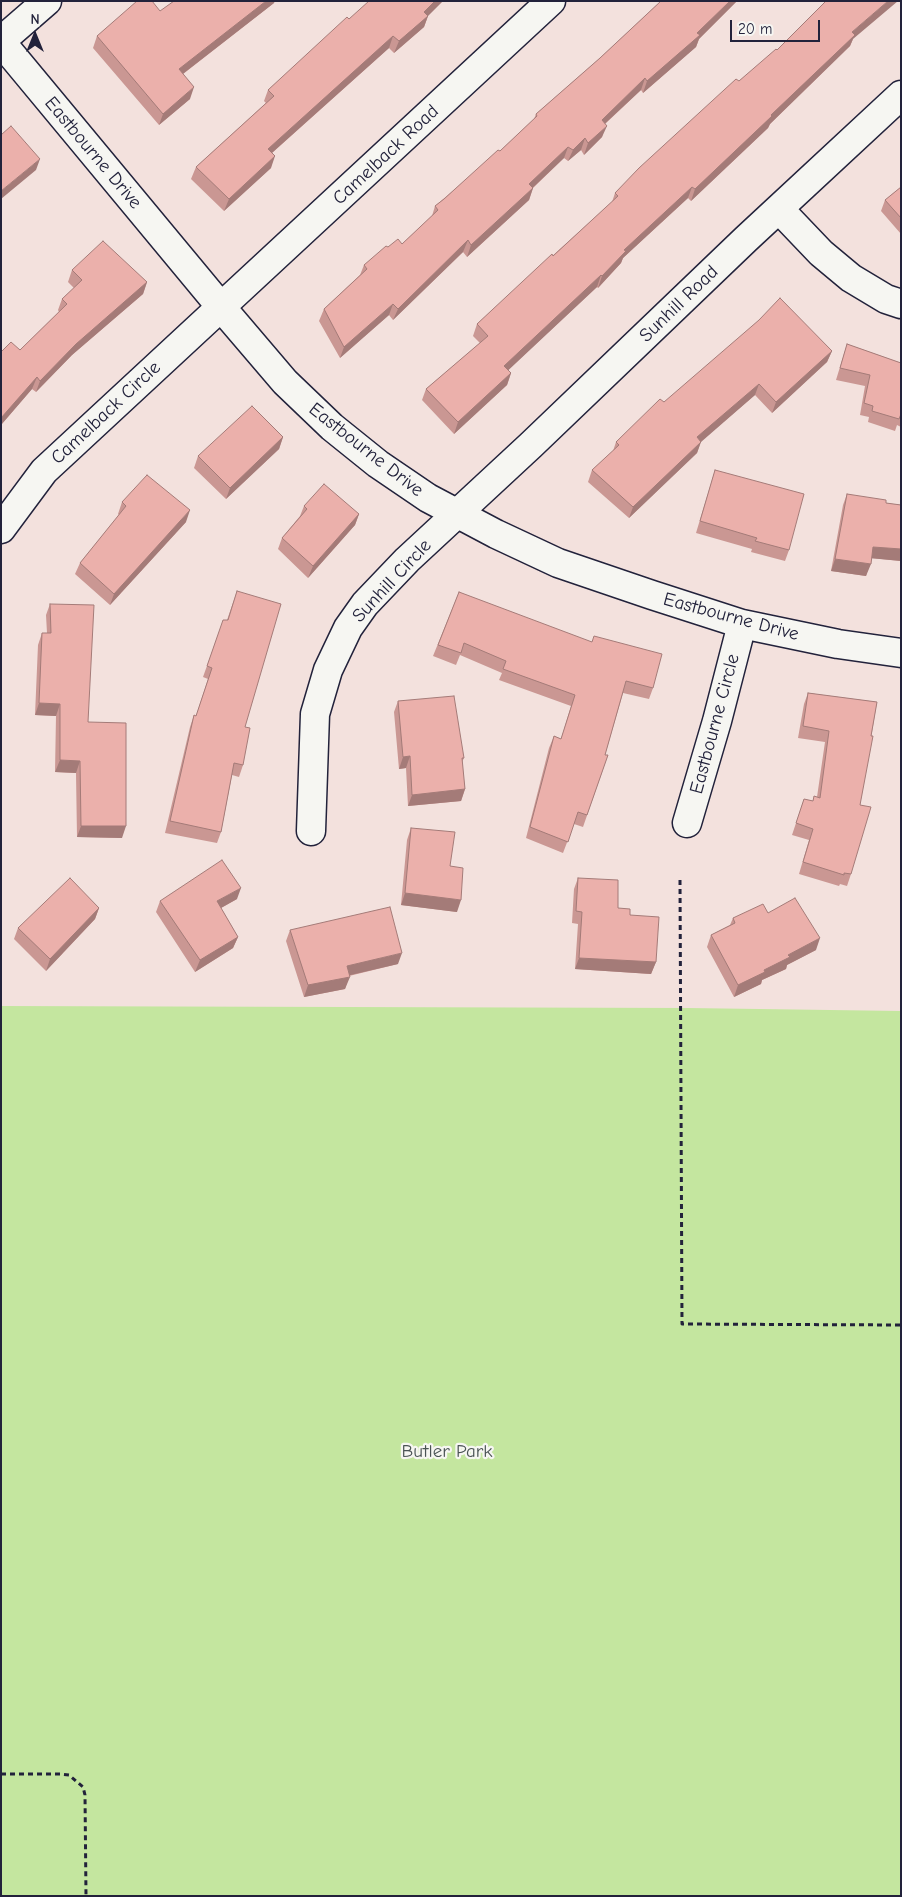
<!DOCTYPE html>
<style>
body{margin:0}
#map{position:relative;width:902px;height:1897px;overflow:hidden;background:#f3e1dd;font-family:"Comic Neue",sans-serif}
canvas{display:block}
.frame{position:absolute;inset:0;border:2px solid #22223b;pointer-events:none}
.north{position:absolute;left:10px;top:10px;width:50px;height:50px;-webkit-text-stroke:4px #f6f6f2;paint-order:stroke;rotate:0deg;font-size:14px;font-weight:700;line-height:20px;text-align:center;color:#22223b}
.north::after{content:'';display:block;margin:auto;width:18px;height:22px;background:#22223b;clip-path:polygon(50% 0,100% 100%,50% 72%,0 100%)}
.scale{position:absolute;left:730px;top:20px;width:90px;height:22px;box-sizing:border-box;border:2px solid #22223b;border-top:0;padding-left:6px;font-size:15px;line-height:18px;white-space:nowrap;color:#22223b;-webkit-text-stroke:4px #f6f6f2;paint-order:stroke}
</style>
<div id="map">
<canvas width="902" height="1897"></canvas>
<div class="frame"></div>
<div class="north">N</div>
<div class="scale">20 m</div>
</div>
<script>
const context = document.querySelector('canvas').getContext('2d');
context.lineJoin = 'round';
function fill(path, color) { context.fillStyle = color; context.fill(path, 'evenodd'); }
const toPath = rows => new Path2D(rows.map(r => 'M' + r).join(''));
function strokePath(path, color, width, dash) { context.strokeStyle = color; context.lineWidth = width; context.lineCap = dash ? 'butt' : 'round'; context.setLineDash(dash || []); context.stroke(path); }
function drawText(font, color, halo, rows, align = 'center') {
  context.font = font + ' "Comic Neue",sans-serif'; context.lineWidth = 4.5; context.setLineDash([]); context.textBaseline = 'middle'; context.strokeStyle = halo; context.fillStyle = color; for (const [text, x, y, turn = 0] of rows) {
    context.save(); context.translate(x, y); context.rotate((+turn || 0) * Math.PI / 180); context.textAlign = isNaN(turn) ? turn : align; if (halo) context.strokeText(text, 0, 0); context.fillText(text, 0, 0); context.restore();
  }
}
fill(toPath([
 [1,1006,688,1008,901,1011,901,1896,1,1896]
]), '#c4e69f');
const street = toPath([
 [1,41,47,1],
 [1,42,221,307,285,382,332,427,378,464,428,498,496,534,558,563,652,595,742,624,838,644,901,653],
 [779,209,821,253,851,278,886,299,901,304],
 [1,529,44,471,551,1],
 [687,823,717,721,742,624],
 [311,831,315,714,328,670,348,628,365,604,407,560,531,445,746,239,901,95]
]);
strokePath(street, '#22223b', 31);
strokePath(toPath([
 [680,880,682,1324,901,1325],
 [1,1774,60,1774,69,1775,83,1787,85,1795,86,1896]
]), '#22223b', 3, [5, 4]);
strokePath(street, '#f6f6f2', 28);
fill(toPath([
 [661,1,737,1,699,39,696,47,643,93,641,90,605,124,602,137,584,155,581,150,568,161,564,158,533,188,529,200,467,257,463,252,393,320,389,315,340,358,319,321,324,309,360,275,364,265,388,247,402,244,432,216,435,206,500,151,534,119,536,114,600,58],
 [274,3,183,74,190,99,159,125,93,48,97,36,160,11],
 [428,16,424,27,394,53,389,48,272,153,271,168,224,211,191,179,196,167,266,103,264,101,268,90,349,19],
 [853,39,850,46,770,124,768,128,691,201,688,198,623,258,621,263,598,288,597,287,508,370,511,373,507,385,454,434,422,400,426,389,480,343,473,336,477,324,612,202,615,193,739,81,777,50],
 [901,187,901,234,881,211,885,200],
 [72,270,147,282,143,294,72,355,36,392,32,389,1,425,1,352,20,350,59,312,58,310,62,299,74,288,68,282],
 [847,344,901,363,901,427,897,425,895,431,868,422,869,417,860,415,865,386,836,380],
 [832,351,827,362,772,413,755,395,701,441,697,453,629,518,588,482,592,470,613,451,616,442],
 [283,437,279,449,226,499,194,468,198,456],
 [715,470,789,550,785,561,751,552,752,549,696,533],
 [847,494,886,503,901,505,901,561,871,558,866,576,831,571,843,505],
 [122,502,186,522,110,605,75,574,80,563,119,515,118,514],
 [304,506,359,514,355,525,308,578,278,549,282,538,300,516],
 [237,591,245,727,243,765,239,777,232,775,221,832,217,843,165,833,190,727,194,715,196,716,208,679,203,677,219,632,227,620],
 [459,592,653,688,649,699,623,693,605,755,608,755,583,827,574,824,563,853,526,838,549,748,554,736,561,739,571,706,499,680,502,673,460,655,456,665,433,656],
 [50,604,88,722,122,838,77,837,76,773,55,772,56,716,35,715,38,645,42,633,47,633,46,615],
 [808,693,877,702,860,805,851,874,847,886,840,884,839,886,799,874,809,840,792,835,804,799,813,801,814,796,817,797,825,742,798,738,804,704],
 [398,701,464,758,462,762,465,789,461,801,408,806,406,768,399,769,394,712],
 [411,828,450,866,457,912,401,905,407,840],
 [578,878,618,908,630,915,656,962,651,974,575,969,578,924,572,923,574,889],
 [237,899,221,908,238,937,233,948,195,972,156,912,160,901],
 [99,908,95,919,46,971,14,939,18,928],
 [768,913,816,950,787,965,786,969,762,980,761,984,734,997,707,947,711,935,730,925,733,918],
 [290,930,398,964,349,976,345,989,304,997,286,941]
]), '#ca9793');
fill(toPath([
 [266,1,275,1,274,3,175,80,179,69],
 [435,1,443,1,428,16,424,27,394,53,399,41,424,12],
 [730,1,737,1,699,39,696,47,643,93,647,81],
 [888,1,898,1,853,39,850,46,770,124,768,128,691,201,695,189,852,32],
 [393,36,389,48,264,160,268,149],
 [645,78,641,90,597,131,602,120],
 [194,87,190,99,159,125,163,114],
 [607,126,602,137,584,155,588,143],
 [585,138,581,150,568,161,573,150],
 [568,147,564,158,525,195,529,184],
 [275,156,271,168,224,211,229,199],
 [40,159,36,170,1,199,1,191],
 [692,187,688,198,623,258,621,263,598,288,602,276,624,250],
 [533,188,529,200,467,257,471,245],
 [468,240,463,252,393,320,398,309],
 [601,275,597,287,500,378,504,366],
 [147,282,143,294,72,355,36,392,40,381,76,344],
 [393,304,389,315,340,358,344,347],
 [832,351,827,362,772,413,776,402],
 [511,373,507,385,454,434,458,422],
 [37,377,32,389,1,425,1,418],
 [759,384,755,395,693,449,697,437],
 [283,437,279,449,226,499,230,488],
 [701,442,697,453,629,518,633,507],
 [190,510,186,522,110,605,114,594],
 [359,514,355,525,308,578,313,566],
 [873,547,901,549,901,561,869,558],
 [835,559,871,564,866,576,831,571],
 [39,703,60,704,56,716,35,715],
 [410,756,406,768,399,769,403,757],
 [60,760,80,761,76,773,55,772],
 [465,789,461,801,408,806,412,795],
 [81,826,126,826,122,838,77,837],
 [241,888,237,899,212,913,217,901],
 [405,893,461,900,457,912,401,905],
 [99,908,95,919,46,971,50,959],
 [238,937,233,948,195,972,200,960],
 [820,938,816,950,787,965,786,969,762,980,761,984,734,997,738,985,788,955],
 [402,953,398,964,342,977,347,966],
 [579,958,656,962,651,974,575,969],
 [350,977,345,989,304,997,308,985]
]), '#a47b78');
const building = toPath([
 [137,1,152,1,160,11,174,1,266,1,179,69,194,87,163,114,97,36,137,1],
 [369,1,435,1,424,12,428,16,399,41,393,36,268,149,275,156,229,199,196,167,274,96,268,90,347,17,349,19,369,1],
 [661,1,730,1,697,33,700,35,647,81,645,78,602,120,607,126,588,143,585,138,573,150,568,147,529,184,533,188,471,245,468,240,398,309,393,304,344,347,324,309,367,269,364,265,386,246,388,247,398,239,402,244,438,210,435,206,444,199,498,150,500,151,537,116,536,114,600,58,661,1],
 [826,1,888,1,852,32,855,35,771,115,772,116,695,189,692,187,624,250,626,251,602,276,601,275,504,366,511,373,458,422,426,389,488,336,477,324,552,254,553,256,618,196,615,193,639,168,736,79,739,81,776,49,777,50,826,1],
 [11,126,40,159,1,191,1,135,11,126],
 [901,187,901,218,885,200,901,187],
 [103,241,147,282,76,344,40,381,37,377,1,418,1,352,11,342,20,350,67,304,62,299,82,280,72,270,103,241],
 [780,298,832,351,776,402,759,384,697,437,701,442,633,507,592,470,619,445,616,442,660,399,664,402,759,320,780,298],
 [847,344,901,363,901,414,899,419,872,411,873,406,864,403,870,375,840,368,847,344],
 [252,406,283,437,230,488,198,456,252,406],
 [715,470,804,494,789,550,755,541,757,538,700,521,715,470],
 [147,475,190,510,114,594,80,563,126,506,122,502,147,475],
 [324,484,359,514,313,566,282,538,307,509,304,506,324,484],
 [847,494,886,500,886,503,901,505,901,549,873,547,871,564,835,559,847,494],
 [237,591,281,604,245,727,250,728,243,765,234,763,221,832,170,821,194,715,196,716,212,668,207,666,223,620,228,620,237,591],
 [459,592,592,642,594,636,662,654,653,688,626,681,605,755,608,755,587,815,578,812,568,842,530,827,554,736,561,739,575,695,503,669,506,661,464,643,461,653,438,645,459,592],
 [50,604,94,605,88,722,126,723,126,826,81,826,80,761,60,760,60,704,39,703,42,633,51,633,50,604],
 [808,693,877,702,871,736,873,736,860,805,871,807,851,874,844,873,844,875,803,862,813,829,796,823,804,799,813,801,814,796,820,798,829,731,803,726,808,693],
 [454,696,464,758,462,758,465,789,412,795,410,756,403,757,398,701,454,696],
 [411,828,455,832,450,866,463,868,461,900,405,893,411,828],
 [222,860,241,888,217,901,238,937,200,960,160,901,222,860],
 [70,878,99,908,50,959,18,928,70,878],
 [578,878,618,880,618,908,630,909,630,915,659,917,656,962,579,958,582,912,576,911,578,878],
 [795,898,820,938,788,955,790,957,764,970,765,972,738,985,711,935,735,923,733,918,763,904,768,913,795,898],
 [390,907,402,953,347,966,350,977,308,985,290,930,390,907]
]);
fill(building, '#ebb0ab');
strokePath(building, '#a47b78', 1);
drawText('19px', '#22223b', '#f6f6f2', [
 ["Eastbourne Drive",93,153,50],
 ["Camelback Road",386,155,-43],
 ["Sunhill Road",679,304,-44],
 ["Camelback Circle",106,413,-43],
 ["Eastbourne Drive",366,450,38],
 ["Sunhill Circle",392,581,-47],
 ["Eastbourne Drive",731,617,15],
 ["Eastbourne Circle",715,724,-75]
]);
drawText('19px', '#4a5354', '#f6f6f2', [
 ["Butler Park",447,1452]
]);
</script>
